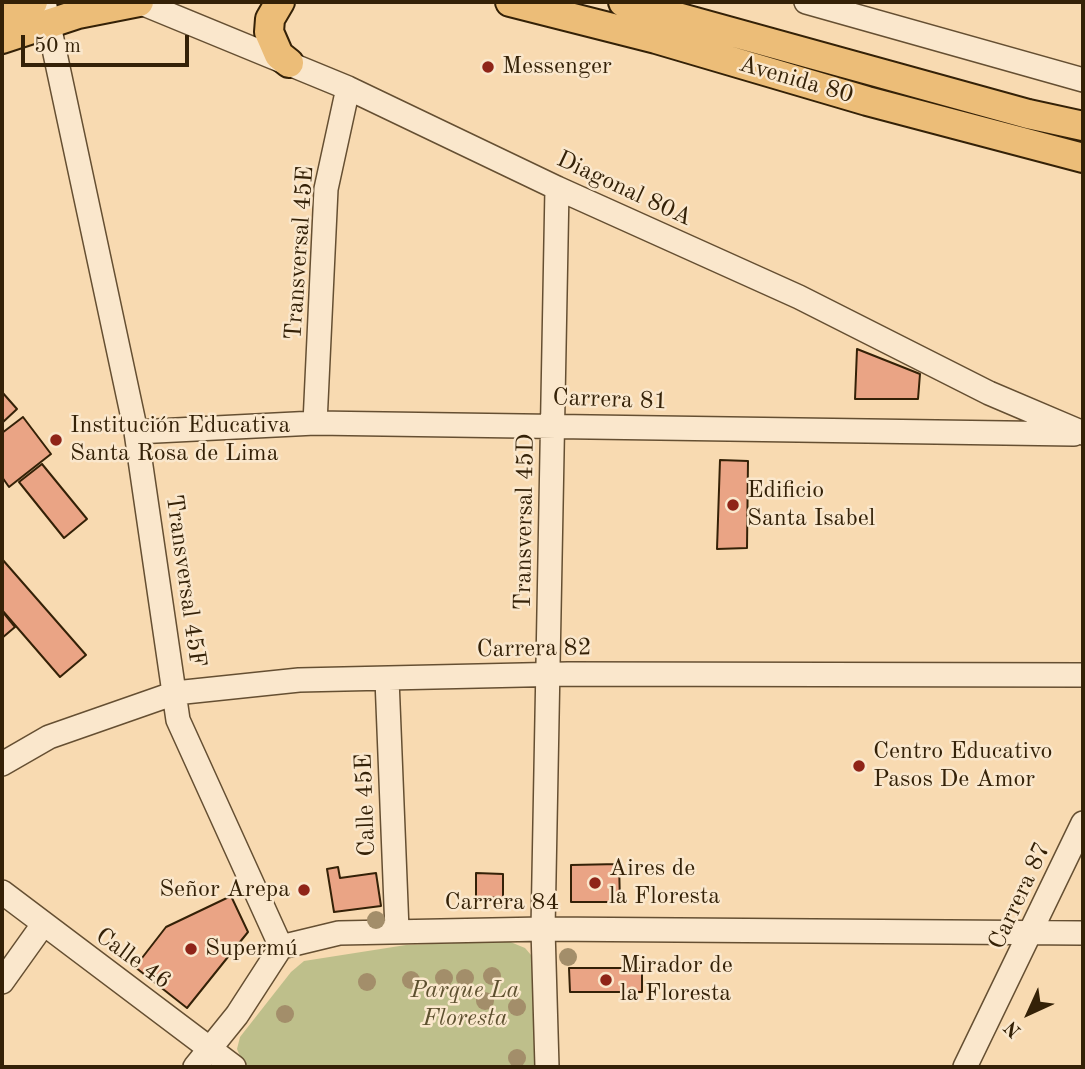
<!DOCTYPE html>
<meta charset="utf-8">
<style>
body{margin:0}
#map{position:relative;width:1085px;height:1069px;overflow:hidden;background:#f8dab1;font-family:"Old Standard TT",serif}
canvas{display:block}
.frame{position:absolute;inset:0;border:4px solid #342107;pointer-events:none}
.north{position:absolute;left:994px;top:978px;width:70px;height:70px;-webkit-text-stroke:5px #fae7cc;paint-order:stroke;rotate:225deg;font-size:19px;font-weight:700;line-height:28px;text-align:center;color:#342107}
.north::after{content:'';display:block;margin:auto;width:24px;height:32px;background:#342107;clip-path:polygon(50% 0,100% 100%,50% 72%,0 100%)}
.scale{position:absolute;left:21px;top:35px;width:168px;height:32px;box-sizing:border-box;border:4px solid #342107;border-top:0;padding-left:9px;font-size:21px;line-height:24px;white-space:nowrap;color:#342107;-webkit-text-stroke:5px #fae7cc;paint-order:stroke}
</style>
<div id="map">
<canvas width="1085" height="1069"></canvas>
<div class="frame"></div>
<div class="north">N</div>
<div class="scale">50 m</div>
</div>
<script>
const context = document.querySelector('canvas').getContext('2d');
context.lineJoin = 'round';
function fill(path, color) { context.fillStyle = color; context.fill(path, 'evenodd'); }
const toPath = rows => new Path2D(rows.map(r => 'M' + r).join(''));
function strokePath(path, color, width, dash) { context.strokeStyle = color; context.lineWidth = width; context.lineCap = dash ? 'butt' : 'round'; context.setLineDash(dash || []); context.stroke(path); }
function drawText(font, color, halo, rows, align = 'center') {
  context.font = font + ' "Old Standard TT",serif'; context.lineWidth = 5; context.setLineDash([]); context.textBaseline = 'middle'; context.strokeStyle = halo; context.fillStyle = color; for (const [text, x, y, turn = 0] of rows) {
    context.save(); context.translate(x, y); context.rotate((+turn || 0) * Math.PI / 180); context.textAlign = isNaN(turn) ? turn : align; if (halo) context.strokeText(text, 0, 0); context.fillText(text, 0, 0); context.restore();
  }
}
fill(toPath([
 [508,941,525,948,538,963,538,1067,250,1067,242,1061,237,1049,240,1037,291,972,304,961,406,945]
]), '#bebf8b');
const building = toPath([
 [857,349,920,374,918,399,855,399,857,349],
 [2,392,17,409,2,423,2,392],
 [23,417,51,454,9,487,2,477,2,433,23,417],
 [720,460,748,461,747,548,717,549,720,460],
 [42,464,87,519,64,538,19,482,42,464],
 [2,559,86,655,60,677,2,610,2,559],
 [2,611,15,627,2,638,2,611],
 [619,864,620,902,571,902,571,865,619,864],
 [338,867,340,878,376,873,381,906,334,912,327,869,338,867],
 [476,873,503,874,503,898,476,897,476,873],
 [231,896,248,932,187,1008,135,967,166,927,231,896],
 [569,968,642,968,642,992,570,992,569,968]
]);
fill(building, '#eaa485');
strokePath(building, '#342107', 2);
const minor = toPath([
 [44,2,136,432,178,720,281,947],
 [139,2,348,88,557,188,799,297,989,393,1083,433],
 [806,2,1083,80],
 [315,423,326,189,348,88],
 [136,432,315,423,1074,434],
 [387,679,397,930],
 [2,764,49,737,175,693,299,680,568,674,1083,675],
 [2,892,234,1067],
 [2,982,42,926],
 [195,1067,237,1015,281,947,339,933,543,929,1083,933],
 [547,1067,543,929,557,188],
 [965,1067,1083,823]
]);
const major = toPath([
 [280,2,270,19,269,32,279,55,289,63],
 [510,2,656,39,867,101,1083,158],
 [623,2,1028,114,1083,126],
 [2,12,33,2],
 [2,39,78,14,139,2]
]);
strokePath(minor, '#654f32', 26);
strokePath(major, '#342107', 32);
strokePath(minor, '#fae7cc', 23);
strokePath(major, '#ecbd78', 28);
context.fillStyle = '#a38e6a';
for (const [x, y] of [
 [376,920],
 [568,957],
 [492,976],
 [444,978],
 [465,978],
 [411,980],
 [367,982],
 [485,1001],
 [517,1007],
 [285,1014],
 [517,1058]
]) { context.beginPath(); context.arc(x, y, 9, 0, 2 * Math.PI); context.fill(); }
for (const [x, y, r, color] of [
 [488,67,7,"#8f2418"],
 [56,440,7,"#8f2418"],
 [733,505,7,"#8f2418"],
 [859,766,7,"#8f2418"],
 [595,883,7,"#8f2418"],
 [304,890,7,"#8f2418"],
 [191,949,7,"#8f2418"],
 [606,980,7,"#8f2418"]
]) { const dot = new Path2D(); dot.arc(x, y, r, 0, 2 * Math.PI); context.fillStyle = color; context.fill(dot); strokePath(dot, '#fae7cc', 2.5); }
drawText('24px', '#342107', '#fae7cc', [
 ["Messenger",502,67],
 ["Institución Educativa",70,426],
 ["Santa Rosa de Lima",70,454],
 ["Edificio",747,491],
 ["Santa Isabel",747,519],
 ["Centro Educativo",873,752],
 ["Pasos De Amor",873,780],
 ["Aires de",609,869],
 ["la Floresta",609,897],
 ["Señor Arepa",290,890,"right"],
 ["Supermú",205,949],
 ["Mirador de",620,966],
 ["la Floresta",620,994]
], 'left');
drawText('24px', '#342107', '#fae7cc', [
 ["Avenida 80",796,80,16],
 ["Diagonal 80A",624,189,25],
 ["Transversal 45E",300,253,-86],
 ["Carrera 81",610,400,2],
 ["Transversal 45D",525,522,-89],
 ["Transversal 45F",185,581,82],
 ["Carrera 82",534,649,-1],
 ["Calle 45E",366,805,-92],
 ["Carrera 87",1020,896,-65],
 ["Carrera 84",502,903],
 ["Calle 46",133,959,36]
]);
drawText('italic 24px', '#5d502f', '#fae7cc', [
 ["Parque La",465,991],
 ["Floresta",465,1019]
]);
</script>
